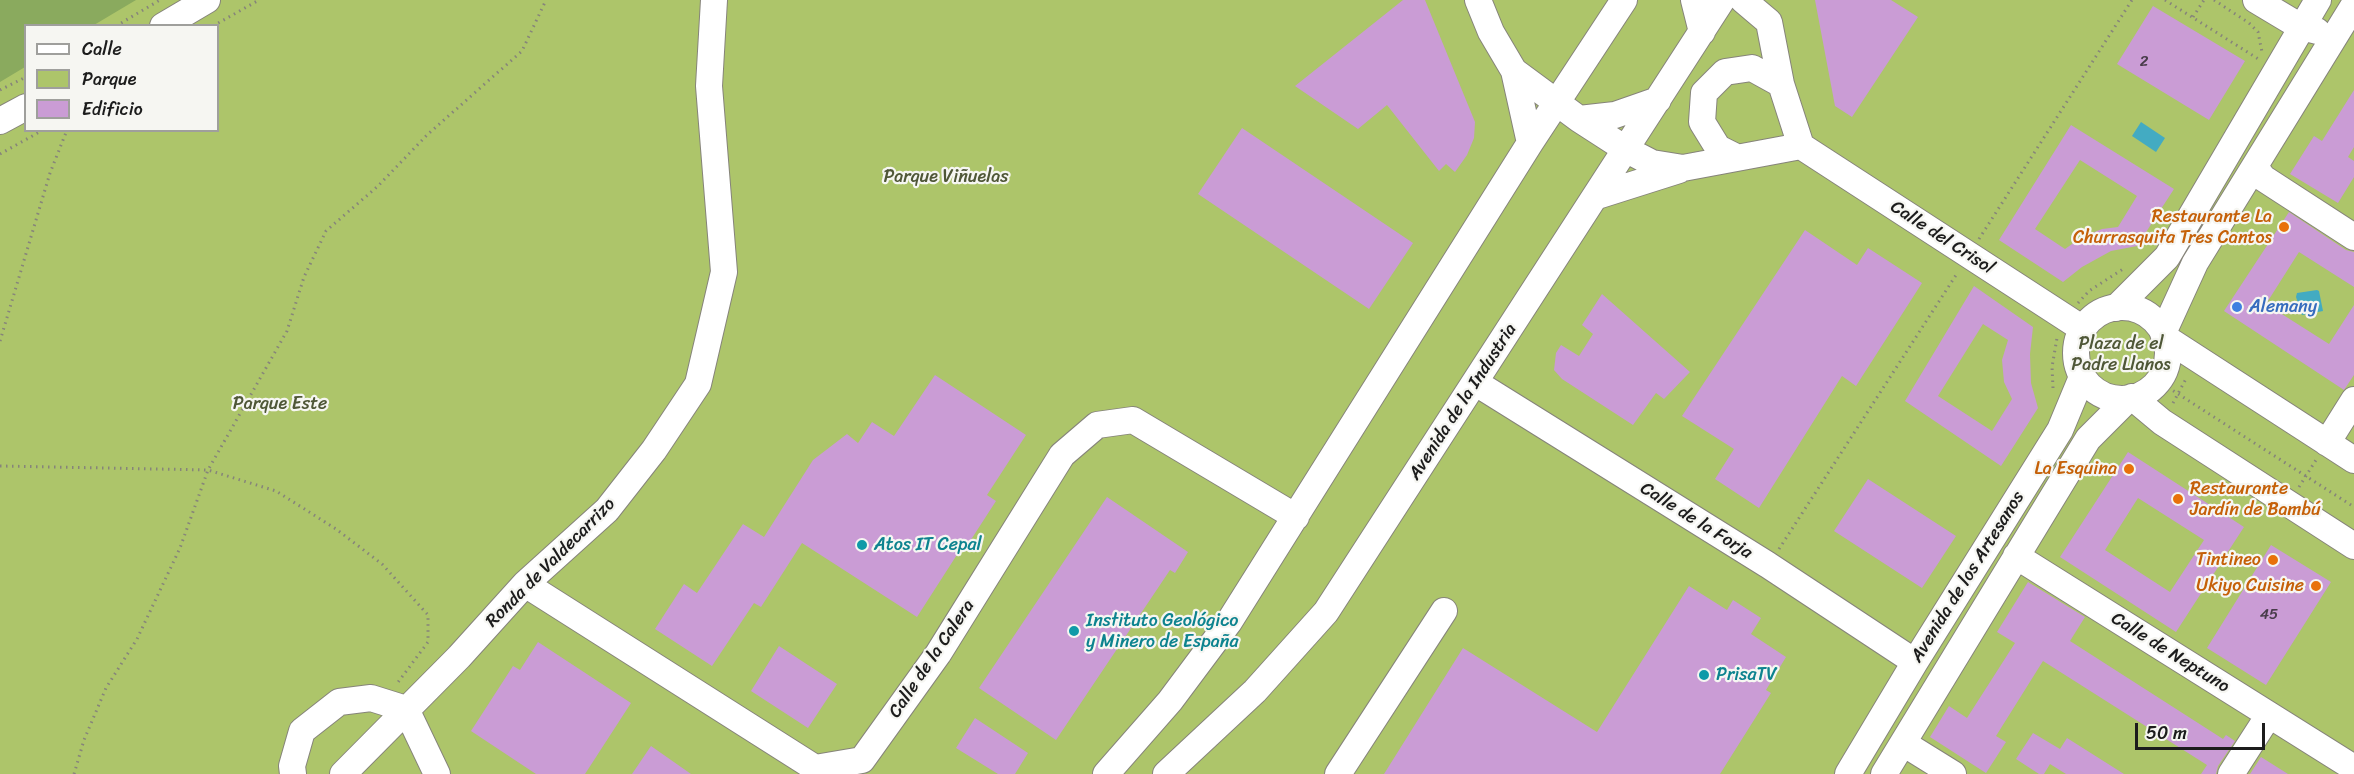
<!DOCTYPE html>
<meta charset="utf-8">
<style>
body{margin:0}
#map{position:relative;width:2354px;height:774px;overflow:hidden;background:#f1ebd9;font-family:Sriracha,sans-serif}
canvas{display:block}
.legend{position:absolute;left:24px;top:24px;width:195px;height:108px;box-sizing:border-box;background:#f6f6f2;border:2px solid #9f9f9c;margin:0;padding:8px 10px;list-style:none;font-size:18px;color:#1c1c1c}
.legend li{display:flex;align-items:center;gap:12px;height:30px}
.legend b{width:30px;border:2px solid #9f9f9c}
.scale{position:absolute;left:2135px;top:723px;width:130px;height:27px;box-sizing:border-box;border:3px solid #1c1c1c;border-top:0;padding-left:8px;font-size:18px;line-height:21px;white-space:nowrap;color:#1c1c1c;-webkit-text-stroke:4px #f6f6f2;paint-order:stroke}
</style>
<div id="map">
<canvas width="2354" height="774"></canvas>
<ul class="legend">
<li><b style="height:8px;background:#fff"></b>Calle</li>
<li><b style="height:16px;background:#adc56a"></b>Parque</li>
<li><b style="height:16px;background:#ca9cd5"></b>Edificio</li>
</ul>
<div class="scale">50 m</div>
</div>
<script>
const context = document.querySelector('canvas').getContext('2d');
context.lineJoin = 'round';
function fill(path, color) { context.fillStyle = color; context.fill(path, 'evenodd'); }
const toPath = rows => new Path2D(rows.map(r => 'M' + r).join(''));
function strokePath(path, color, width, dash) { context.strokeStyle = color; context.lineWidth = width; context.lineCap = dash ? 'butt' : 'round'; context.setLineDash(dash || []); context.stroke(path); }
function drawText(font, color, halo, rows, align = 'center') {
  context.font = font + ' Sriracha,sans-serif'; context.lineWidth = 4.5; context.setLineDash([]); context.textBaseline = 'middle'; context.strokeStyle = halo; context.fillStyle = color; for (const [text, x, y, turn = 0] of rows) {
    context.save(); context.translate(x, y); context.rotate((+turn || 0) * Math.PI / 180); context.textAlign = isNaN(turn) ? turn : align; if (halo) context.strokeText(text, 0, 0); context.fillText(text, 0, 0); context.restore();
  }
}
fill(toPath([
 [0,0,2354,0,2354,774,0,774],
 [26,26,218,26,218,130,26,130]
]), '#adc56a');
fill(toPath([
 [0,0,136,0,94,25,26,26,25,67,0,82]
]), '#8aaa5e');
fill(toPath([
 [2141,122,2165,138,2156,152,2132,136],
 [2317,290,2319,291,2323,311,2302,315,2296,297,2297,293]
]), '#43abc2');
fill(toPath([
 [1403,0,1425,0,1475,122,1474,138,1467,155,1455,172,1446,164,1439,171,1387,105,1358,129,1295,86],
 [1815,0,1891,0,1918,17,1852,117,1835,106],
 [2153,6,2245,61,2209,120,2117,64],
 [2354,90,2354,147,2348,157,2354,161,2354,177,2338,203,2290,174,2314,136,2322,141],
 [2071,125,2174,189,2137,246,2111,251,2082,267,2063,282,1999,240],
 [2080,160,2137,196,2118,227,2102,229,2082,237,2065,249,2035,229],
 [1242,128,1413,243,1369,309,1198,194],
 [2289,212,2346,250,2354,252,2354,287,2299,252,2266,304,2329,344,2354,305,2354,375,2344,390,2224,311],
 [1805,230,1857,265,1868,248,1922,283,1856,386,1842,376,1759,508,1715,479,1734,449,1682,416],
 [1974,286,2033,327,2030,354,2031,383,2038,408,2001,466,1905,401],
 [1983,324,2008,340,2002,360,2004,382,2012,399,1992,431,1938,396],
 [1602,294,1690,372,1664,399,1656,393,1633,425,1562,379,1554,370,1556,353,1561,345,1579,356,1593,334,1582,325],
 [935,375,1026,435,987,495,996,501,963,552,960,550,917,617,802,543,761,607,754,603,712,666,655,629,684,584,697,593,743,524,764,537,813,460,847,434,858,443,872,422,894,436],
 [2128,452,2244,527,2176,632,2060,557],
 [2138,498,2204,540,2170,592,2105,550],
 [1868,479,1956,536,1922,588,1834,531],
 [1107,497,1188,552,1175,573,1170,570,1056,740,979,688],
 [2271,545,2331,582,2266,685,2207,648],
 [2028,582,2085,617,2070,641,2223,739,2226,735,2235,741,2218,766,2216,774,2201,774,2207,765,2043,661,1996,736,2006,742,1986,773,1930,737,1949,706,1967,718,2015,643,1997,632],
 [1689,586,1727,610,1733,600,1761,618,1751,634,1786,657,1766,690,1771,693,1720,774,1384,774,1463,648,1597,732],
 [538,642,631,703,585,774,536,774,471,731,513,666,520,670],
 [779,646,837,684,808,728,751,691],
 [975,718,1028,753,1015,774,998,774,956,748],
 [2033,733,2060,749,2067,738,2124,774,2066,774,2050,764,2044,774,2039,774,2016,759],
 [651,746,691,774,632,774],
 [2261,757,2288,774,2250,774]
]), '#ca9cd5');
const minor = toPath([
 [1478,0,1491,32,1514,71,1579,119,1627,150,1652,163,1683,168,1801,146],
 [1694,0,1702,32],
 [1743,0,1769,22,1781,84,1801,146],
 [2256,0,2301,27,2317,31],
 [163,26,207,0],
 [1514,71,1530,143],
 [1579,119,1615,115,1658,100],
 [0,121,26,107],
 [1801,146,2083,329],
 [1736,157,1718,148,1702,122,1704,93,1725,72,1752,68,1781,84],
 [2255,167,2263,178,2354,237],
 [1597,196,1679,170],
 '2076 353a46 46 0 1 1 92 0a46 46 0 1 1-92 0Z',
 [2116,308,2167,257,2318,0],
 [2163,333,2195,263,2354,5],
 [2164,337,2354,460],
 [1476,383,1768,565,1915,662],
 [2132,397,2162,422,2354,546],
 [2327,443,2354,400],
 [2016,556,2354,768],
 [525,584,815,768,862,760,938,654,1062,455,1097,425,1133,420,1296,517],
 [1903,743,1953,774],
 [293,774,292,766,302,731,339,702,371,698,406,709,437,774],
 [343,774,459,657,525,584,607,510,654,450,698,384,724,272,709,86,714,0],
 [1106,774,1170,701,1229,622,1530,143,1624,0],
 [1166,774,1255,691,1326,612,1722,0],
 [1338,774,1444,611],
 [1848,774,1915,662,2060,430,2082,377],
 [1884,774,2088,439,2129,398],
 [2231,774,2269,715]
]);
strokePath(minor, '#86847a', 28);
strokePath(toPath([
 [2165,0,2260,60],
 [2214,0,2249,23,2258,32,2262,52],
 [2193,17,2204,0],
 [116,26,160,0],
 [213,26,259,0],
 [0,90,26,77],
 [0,154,43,130],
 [1979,239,2132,0],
 [2078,303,2089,291,2123,269],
 [0,341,50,173,67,130],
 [2158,381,2354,507],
 [2053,388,2052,367,2057,338],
 [2173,403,2187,377],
 [0,466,208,470,276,491,336,529,382,564,428,615,428,642,396,685],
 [2299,487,2316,460],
 [1779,549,1958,272],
 [74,774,84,740,106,688,137,639,180,548,208,470,287,331,304,277,326,231,378,186,427,135,522,51,546,0]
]), '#86847a', 3, [1.5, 4.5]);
strokePath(minor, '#fff', 26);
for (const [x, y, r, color] of [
 [2284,227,6,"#e8710a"],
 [2237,307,6,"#3f7fe0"],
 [2129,469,6,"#e8710a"],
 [2178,499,6,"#e8710a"],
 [862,545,6,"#0f9aa8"],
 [2273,560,6,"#e8710a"],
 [2316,586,6,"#e8710a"],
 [1074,631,6,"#0f9aa8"],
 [1704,675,6,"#0f9aa8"]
]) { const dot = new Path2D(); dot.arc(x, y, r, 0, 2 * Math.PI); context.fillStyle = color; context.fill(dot); strokePath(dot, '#f6f6f2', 2); }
drawText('15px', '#483c4a', null, [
 ["2",2144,62],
 ["45",2269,615]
]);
drawText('18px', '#4f5737', '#f6f6f2', [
 ["Parque Viñuelas",946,177],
 ["Plaza de el",2121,344],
 ["Padre Llanos",2121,365],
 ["Parque Este",280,404]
]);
drawText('18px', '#c56008', '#f6f6f2', [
 ["Restaurante La",2272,217],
 ["Churrasquita Tres Cantos",2272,238],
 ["La Esquina",2117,469],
 ["Restaurante",2190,489,"left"],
 ["Jardín de Bambú",2190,510,"left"],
 ["Tintineo",2261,560],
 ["Ukiyo Cuisine",2304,586]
], 'right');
drawText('18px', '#1c1c1c', '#f6f6f2', [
 ["Calle del Crisol",1942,238,33],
 ["Avenida de la Industria",1463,402,-57],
 ["Calle de la Forja",1696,521,32],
 ["Ronda de Valdecarrizo",551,563,-45],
 ["Avenida de los Artesanos",1968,577,-58],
 ["Calle de Neptuno",2170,653,32],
 ["Calle de la Calera",932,659,-56]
]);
drawText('18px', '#366cbe', '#f6f6f2', [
 ["Alemany",2249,307]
], 'left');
drawText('18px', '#0d838f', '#f6f6f2', [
 ["Atos IT Cepal",874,545],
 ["Instituto Geológico",1086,621],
 ["y Minero de España",1086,642],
 ["PrisaTV",1716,675]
], 'left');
</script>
